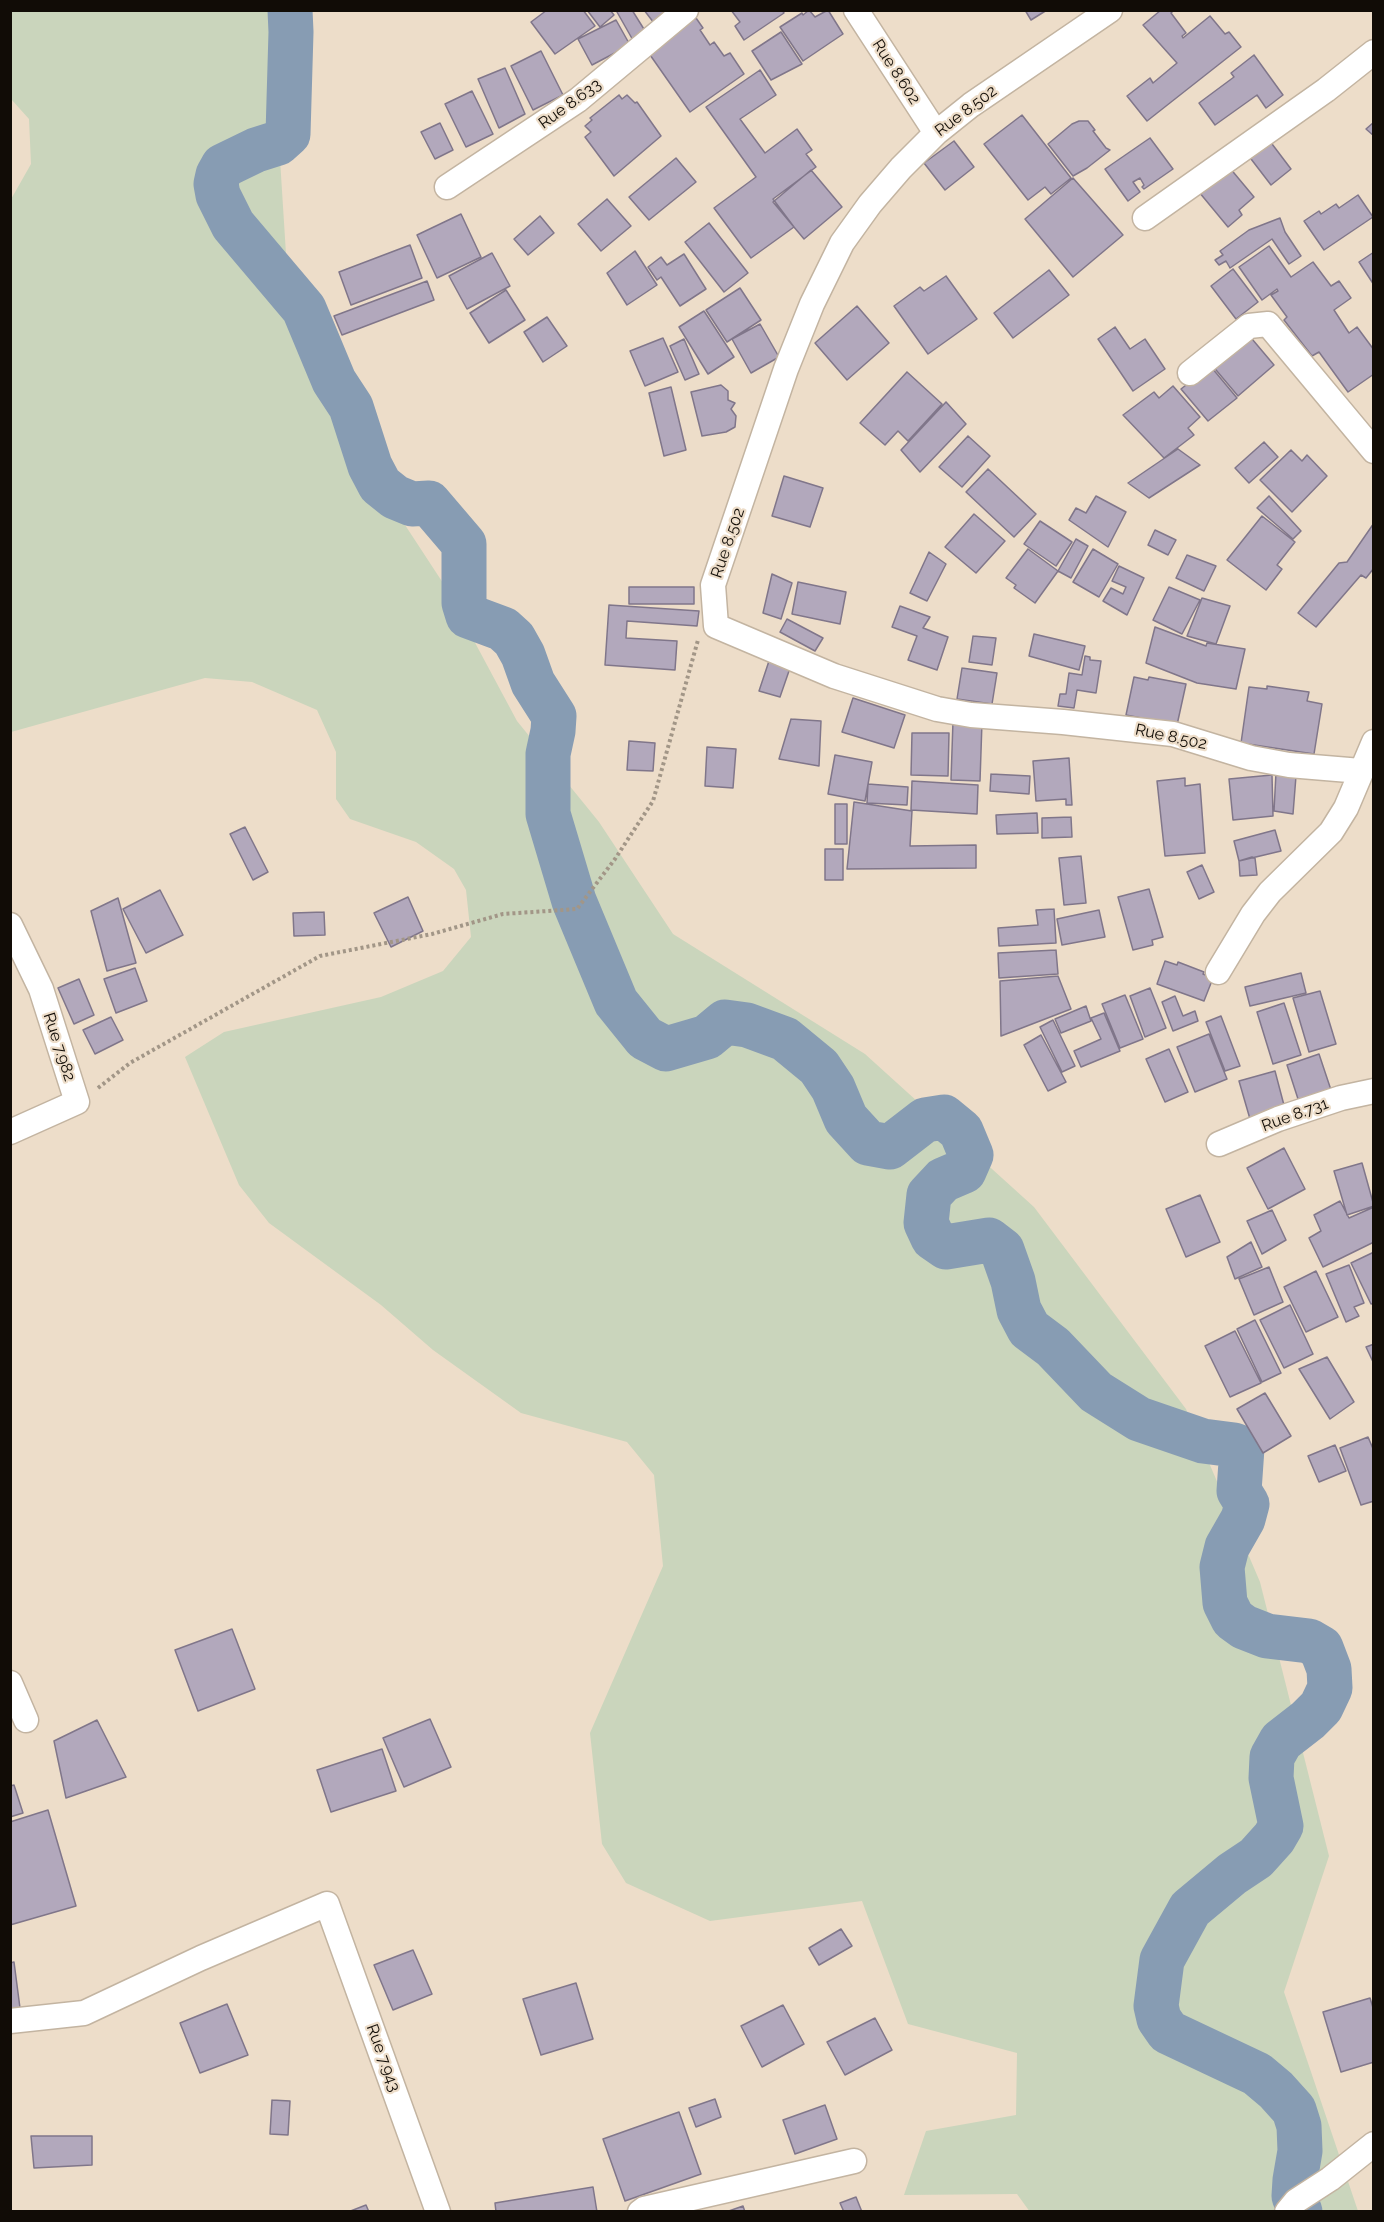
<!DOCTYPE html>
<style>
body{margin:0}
#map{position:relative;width:1384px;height:2222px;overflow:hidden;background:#edddc9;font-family:Raleway,sans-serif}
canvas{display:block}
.frame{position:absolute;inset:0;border:12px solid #110c06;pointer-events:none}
</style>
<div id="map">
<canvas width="1384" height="2222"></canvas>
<div class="frame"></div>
</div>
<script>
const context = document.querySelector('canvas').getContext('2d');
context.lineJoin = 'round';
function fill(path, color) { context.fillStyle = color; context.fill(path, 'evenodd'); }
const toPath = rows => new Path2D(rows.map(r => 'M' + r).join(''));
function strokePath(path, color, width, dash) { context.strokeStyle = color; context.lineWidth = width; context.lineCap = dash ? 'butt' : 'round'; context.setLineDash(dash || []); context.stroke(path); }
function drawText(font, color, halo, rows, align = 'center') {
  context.font = font + ' Raleway,sans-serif'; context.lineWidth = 4.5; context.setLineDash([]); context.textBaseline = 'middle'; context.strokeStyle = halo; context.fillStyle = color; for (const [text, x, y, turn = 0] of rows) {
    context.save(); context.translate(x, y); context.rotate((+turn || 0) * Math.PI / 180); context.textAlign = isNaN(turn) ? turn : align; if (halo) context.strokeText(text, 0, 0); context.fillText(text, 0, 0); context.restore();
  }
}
fill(toPath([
 [11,11,275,11,275,80,286,254,335,418,443,583,517,721,599,822,673,934,865,1054,1034,1207,1186,1409,1260,1582,1329,1856,1284,1992,1358,2211,1030,2212,1017,2194,904,2195,926,2131,1016,2115,1017,2053,908,2024,862,1901,710,1921,626,1883,602,1844,590,1733,663,1566,654,1475,627,1442,521,1413,433,1350,381,1305,269,1223,239,1185,185,1057,224,1032,381,997,443,971,471,937,466,890,454,869,416,842,350,819,336,799,336,752,317,710,252,682,205,678,11,732,10,201,31,164,29,119,11,99]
]), '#cad5bc');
strokePath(toPath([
 [290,10,291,32,288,134,278,143,256,150,223,166,218,175,216,184,218,195,233,225,304,309,334,381,351,407,370,466,380,485,395,497,412,504,429,503,464,544,464,603,468,616,503,629,514,639,523,655,533,683,554,716,553,731,548,754,548,814,574,901,616,1002,645,1038,666,1049,707,1037,725,1022,747,1025,785,1039,819,1067,833,1088,846,1119,868,1143,890,1147,925,1120,944,1117,961,1131,971,1155,964,1171,943,1180,929,1195,926,1223,933,1238,946,1247,989,1240,1002,1250,1013,1281,1019,1310,1029,1329,1053,1347,1096,1392,1139,1419,1203,1441,1234,1445,1242,1448,1239,1491,1247,1504,1243,1519,1227,1547,1222,1567,1225,1603,1233,1619,1244,1627,1267,1636,1309,1641,1321,1648,1329,1669,1330,1688,1321,1707,1308,1720,1281,1741,1272,1757,1271,1778,1281,1826,1274,1838,1256,1858,1232,1874,1190,1909,1162,1960,1156,2006,1159,2019,1168,2032,1257,2074,1276,2090,1294,2110,1299,2126,1300,2151,1295,2180,1294,2196,1300,2212]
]), '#879cb3', 45);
const building = toPath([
 [547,10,583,10,595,26,555,54,531,22,547,10],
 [587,10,610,10,614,15,600,27,587,10],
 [620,10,632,10,647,34,634,42,617,12,620,10],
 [644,10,670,10,654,23,644,10],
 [731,10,782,10,784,13,744,40,735,26,740,22,731,10],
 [809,10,815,17,828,10,843,34,803,61,780,27,802,13,803,15,809,10],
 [1025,10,1047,10,1031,20,1025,10],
 [1161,10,1174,10,1171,13,1186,33,1182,36,1183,38,1210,16,1225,34,1229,32,1241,47,1147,121,1127,96,1150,78,1153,83,1177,63,1143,25,1161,10],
 [696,18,703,28,700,30,710,45,714,42,724,56,730,53,744,74,690,112,648,52,696,18],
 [616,20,630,45,592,65,578,39,616,20],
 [781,32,802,64,771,80,752,51,781,32],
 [541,51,563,95,533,110,511,66,541,51],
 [1254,55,1283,95,1266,108,1257,95,1215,125,1199,103,1234,77,1231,73,1254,55],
 [505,68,525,114,499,128,478,79,505,68],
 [760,70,776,95,740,119,765,153,797,129,812,150,806,154,816,167,773,199,794,227,751,258,714,208,756,177,706,107,760,70],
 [472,91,493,134,466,147,445,104,472,91],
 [619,95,622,99,627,95,635,103,637,102,661,136,614,176,585,137,591,132,585,126,592,120,590,118,619,95],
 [1022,115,1071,178,1051,194,1045,187,1028,200,984,144,1022,115],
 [1079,121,1088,121,1095,130,1093,131,1106,148,1110,150,1087,168,1073,176,1048,144,1072,124,1079,121],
 [1374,122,1374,136,1366,129,1374,122],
 [440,123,453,150,435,159,421,132,440,123],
 [1150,138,1173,169,1144,189,1142,187,1144,185,1140,178,1133,182,1140,192,1128,201,1105,169,1150,138],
 [1269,140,1291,169,1271,185,1248,155,1269,140],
 [954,141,974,167,945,190,924,163,954,141],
 [676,158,696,182,649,220,629,197,676,158],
 [1229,167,1254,197,1239,210,1242,215,1228,227,1199,192,1229,167],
 [811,170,842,207,804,239,773,202,811,170],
 [1073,178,1123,235,1073,277,1025,219,1073,178],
 [1358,195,1373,217,1324,250,1304,221,1319,211,1321,214,1336,204,1339,208,1358,195],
 [607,199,631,226,601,251,578,224,607,199],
 [461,214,481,257,437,278,417,235,461,214],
 [540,216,554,233,528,255,514,239,540,216],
 [1280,218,1285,232,1301,256,1289,264,1272,239,1230,268,1226,261,1219,265,1215,260,1223,255,1220,251,1249,230,1280,218],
 [709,223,748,273,724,292,685,242,709,223],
 [410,245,422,278,351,305,339,272,410,245],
 [1269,246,1291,277,1313,262,1331,286,1339,281,1351,298,1334,310,1349,333,1357,327,1374,350,1374,374,1348,392,1319,352,1312,356,1284,320,1287,317,1271,295,1278,291,1277,289,1262,300,1239,267,1269,246],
 [635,251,657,285,627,305,607,273,635,251],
 [1374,252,1374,285,1359,262,1374,252],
 [492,253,510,286,467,309,449,276,492,253],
 [684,254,706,289,680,306,661,277,657,280,648,267,661,257,667,265,684,254],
 [1233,269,1258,302,1236,319,1211,286,1233,269],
 [1049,270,1069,295,1013,338,994,313,1049,270],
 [946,276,977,319,928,354,894,306,920,287,924,291,946,276],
 [427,281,434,300,342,335,334,316,427,281],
 [740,288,761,320,727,342,706,310,740,288],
 [506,290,525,320,489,343,470,313,506,290],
 [857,306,889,343,847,380,815,343,857,306],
 [704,311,734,357,708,374,679,327,704,311],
 [547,317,567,346,543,362,524,332,547,317],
 [760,324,779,357,751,373,732,339,760,324],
 [1115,327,1130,349,1145,339,1165,369,1133,391,1098,339,1115,327],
 [1247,333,1274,365,1238,396,1211,364,1247,333],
 [663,338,678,372,645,386,630,351,663,338],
 [684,339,699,374,685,380,670,346,684,339],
 [1212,368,1237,398,1208,421,1181,389,1200,374,1212,368],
 [907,372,942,404,908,441,898,431,885,445,860,423,907,372],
 [721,385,728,391,728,400,735,403,731,409,736,416,735,427,726,432,702,436,691,392,721,385],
 [1173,386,1200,417,1188,428,1194,435,1164,458,1123,415,1154,392,1159,398,1173,386],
 [671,387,686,450,664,456,649,393,671,387],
 [946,402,966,424,920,472,901,450,946,402],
 [968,436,990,456,962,487,939,467,968,436],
 [1264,442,1278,457,1249,483,1235,468,1264,442],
 [1178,449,1200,465,1149,498,1128,483,1178,449],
 [1291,450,1302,461,1307,455,1327,476,1292,512,1260,480,1291,450],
 [988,469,1036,514,1014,537,966,492,988,469],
 [784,476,823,488,810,527,772,516,784,476],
 [1096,496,1126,512,1108,547,1069,520,1076,508,1086,513,1096,496],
 [1269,496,1301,531,1293,539,1257,508,1269,496],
 [974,514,1005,541,976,573,945,547,974,514],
 [1262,516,1295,542,1277,565,1282,569,1266,590,1227,560,1262,516],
 [1040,521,1072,542,1056,566,1024,544,1040,521],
 [1374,523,1374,568,1366,578,1361,575,1316,627,1298,613,1339,563,1347,562,1374,523],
 [1155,530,1176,540,1168,555,1148,545,1155,530],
 [1076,539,1088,546,1071,578,1058,571,1076,539],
 [1028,549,1058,571,1035,603,1014,588,1016,585,1006,578,1028,549],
 [1093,549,1118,564,1099,597,1073,582,1093,549],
 [929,552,946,564,927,601,910,593,929,552],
 [1187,555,1216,566,1204,591,1176,578,1187,555],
 [1119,566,1144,578,1127,615,1103,601,1111,588,1123,594,1126,587,1112,581,1119,566],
 [772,574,792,583,781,619,763,613,772,574],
 [798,582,846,592,840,624,792,614,798,582],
 [629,587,694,587,694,604,629,604,629,587],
 [1169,587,1200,600,1182,634,1153,620,1169,587],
 [1202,598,1230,606,1216,644,1187,636,1202,598],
 [609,605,699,611,697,626,627,621,626,638,677,641,675,670,605,665,609,605],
 [900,606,930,617,923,628,948,637,937,670,908,660,917,636,892,627,900,606],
 [787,619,823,638,815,651,780,632,787,619],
 [1155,627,1206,646,1207,643,1245,649,1236,689,1197,683,1146,663,1155,627],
 [1034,634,1085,646,1079,670,1029,656,1034,634],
 [973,636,996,638,992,665,969,662,973,636],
 [1085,656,1090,657,1090,660,1101,661,1096,693,1077,690,1074,708,1058,706,1060,694,1066,694,1069,673,1082,675,1085,656],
 [769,661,790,668,780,697,759,691,769,661],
 [962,668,997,673,992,704,957,699,962,668],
 [1134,677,1148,680,1149,677,1186,684,1177,725,1126,715,1134,677],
 [1267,686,1309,692,1307,701,1322,704,1314,754,1241,743,1249,687,1267,689,1267,686],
 [853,698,905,715,894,748,842,732,853,698],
 [791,719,821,721,819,766,779,759,791,719],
 [953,721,982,722,980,781,951,780,953,721],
 [912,733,949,733,948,776,911,775,912,733],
 [629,741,655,743,653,771,627,770,629,741],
 [707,747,736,749,733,788,705,786,707,747],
 [835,755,872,762,865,801,828,794,835,755],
 [1069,758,1072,805,1066,805,1066,799,1036,801,1033,761,1069,758],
 [1276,773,1296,776,1293,814,1274,811,1276,773],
 [991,774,1030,776,1029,794,990,791,991,774],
 [1272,775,1273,816,1233,820,1229,779,1272,775],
 [1185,778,1185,786,1200,784,1205,853,1165,856,1157,781,1185,778],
 [912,781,978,785,977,814,911,810,912,781],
 [868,784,908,787,907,805,867,803,868,784],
 [854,802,912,811,910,846,976,845,976,868,847,869,854,802],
 [835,804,847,804,847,844,835,844,835,804],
 [1037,813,1038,833,997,834,996,815,1037,813],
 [1071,817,1072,837,1042,838,1042,818,1071,817],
 [245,827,268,872,253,880,230,834,245,827],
 [1275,830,1281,851,1239,861,1234,841,1275,830],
 [825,849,843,849,843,880,825,880,825,849],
 [1081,856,1086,903,1064,905,1059,858,1081,856],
 [1252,857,1255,858,1257,875,1240,876,1239,861,1252,857],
 [1202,865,1214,892,1199,899,1187,872,1202,865],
 [1149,889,1163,937,1152,940,1153,945,1133,950,1118,897,1149,889],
 [160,890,183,935,146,953,123,909,160,890],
 [408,897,423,931,391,947,374,913,408,897],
 [118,898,136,963,107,971,91,911,118,898],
 [1054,909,1056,943,999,946,998,928,1038,925,1036,910,1054,909],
 [1099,910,1105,937,1062,945,1057,919,1099,910],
 [324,912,325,935,294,936,293,913,324,912],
 [1056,950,1058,974,999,978,998,953,1056,950],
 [1165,961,1177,965,1178,962,1204,972,1203,974,1213,978,1204,1001,1157,984,1165,961],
 [135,968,147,1001,116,1013,104,979,135,968],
 [1301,973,1306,993,1250,1006,1245,987,1301,973],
 [1058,976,1071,1009,1001,1036,1000,981,1058,976],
 [79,979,94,1015,74,1024,58,988,79,979],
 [1150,988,1166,1028,1145,1037,1130,996,1150,988],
 [1320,991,1336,1044,1309,1052,1293,998,1320,991],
 [1125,995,1143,1039,1120,1048,1102,1004,1125,995],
 [1175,996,1183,1016,1195,1011,1198,1021,1173,1031,1162,1002,1175,996],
 [1284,1003,1301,1055,1273,1064,1257,1012,1284,1003],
 [1086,1006,1091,1021,1061,1033,1055,1019,1086,1006],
 [1104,1013,1120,1051,1081,1067,1074,1051,1101,1039,1091,1018,1104,1013],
 [1221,1016,1240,1066,1225,1071,1206,1022,1221,1016],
 [111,1017,123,1040,95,1054,83,1030,111,1017],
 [1053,1020,1075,1066,1062,1072,1040,1027,1053,1020],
 [1209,1034,1227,1079,1195,1092,1177,1047,1209,1034],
 [1041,1035,1066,1082,1048,1091,1024,1045,1041,1035],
 [1169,1049,1188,1092,1165,1102,1146,1059,1169,1049],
 [1319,1054,1331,1090,1299,1102,1287,1065,1319,1054],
 [1275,1071,1285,1109,1250,1119,1239,1081,1275,1071],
 [1284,1148,1305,1189,1268,1209,1247,1168,1284,1148],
 [1362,1163,1374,1206,1347,1215,1334,1171,1362,1163],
 [1200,1195,1220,1242,1186,1257,1166,1209,1200,1195],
 [1340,1201,1349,1218,1374,1207,1374,1242,1323,1267,1309,1238,1321,1231,1314,1215,1340,1201],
 [1272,1210,1286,1240,1262,1254,1247,1221,1272,1210],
 [1251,1242,1262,1267,1235,1279,1227,1257,1251,1242],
 [1374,1252,1374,1303,1371,1304,1351,1263,1374,1252],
 [1349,1265,1364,1303,1354,1307,1359,1316,1346,1322,1326,1274,1349,1265],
 [1269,1267,1283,1302,1254,1315,1239,1279,1269,1267],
 [1316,1271,1338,1317,1306,1332,1284,1287,1316,1271],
 [1290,1305,1313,1354,1284,1368,1260,1320,1290,1305],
 [1255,1320,1281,1373,1262,1382,1237,1329,1255,1320],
 [1235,1331,1261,1383,1230,1397,1205,1346,1235,1331],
 [1374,1344,1374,1364,1366,1347,1374,1344],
 [1327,1357,1354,1402,1330,1419,1299,1369,1327,1357],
 [1265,1393,1291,1436,1263,1453,1237,1409,1265,1393],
 [1368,1437,1374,1451,1374,1501,1361,1505,1340,1448,1368,1437],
 [1335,1445,1346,1471,1319,1482,1308,1456,1335,1445],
 [232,1629,255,1689,198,1711,175,1650,232,1629],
 [430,1719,451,1767,404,1787,383,1738,430,1719],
 [97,1720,126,1777,66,1798,54,1741,97,1720],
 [382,1749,396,1791,331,1812,317,1770,382,1749],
 [14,1785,23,1813,10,1817,10,1786,14,1785],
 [48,1810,76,1906,10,1925,10,1822,48,1810],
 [841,1929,852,1946,819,1965,809,1948,841,1929],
 [413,1950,432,1994,393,2010,374,1965,413,1950],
 [14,1962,20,2008,10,2009,10,1963,14,1962],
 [576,1983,593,2039,541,2055,523,1999,576,1983],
 [1370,1998,1374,2011,1374,2062,1341,2072,1323,2012,1370,1998],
 [227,2004,248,2055,200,2073,180,2023,227,2004],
 [783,2005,804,2044,762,2067,741,2026,783,2005],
 [875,2018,892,2050,845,2075,827,2042,875,2018],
 [715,2099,721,2117,696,2127,689,2108,715,2099],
 [272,2100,290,2101,288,2135,270,2134,272,2100],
 [825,2105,837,2139,795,2154,783,2120,825,2105],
 [679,2112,701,2174,625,2201,603,2139,679,2112],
 [31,2136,92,2136,92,2165,34,2168,31,2136],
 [593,2187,597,2212,496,2212,495,2203,593,2187],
 [856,2197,862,2212,844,2212,840,2203,856,2197],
 [366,2205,369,2212,348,2212,366,2205],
 [743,2206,745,2212,726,2212,743,2206]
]);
fill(building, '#b2a8bc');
strokePath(building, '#80768a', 1.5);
const street = toPath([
 [856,10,936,133],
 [1110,10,971,105,936,133,901,168,870,204,842,243,812,304,786,369,713,585,716,626,834,676,937,709,971,715,1063,722,1173,734,1251,758,1289,765,1361,771],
 [447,187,578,100,686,10],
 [1145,218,1326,90,1374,52],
 [1190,373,1249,326,1268,324,1374,451],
 [10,925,41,989,77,1102,10,1132],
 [1218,972,1253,914,1270,892,1331,832,1346,808,1374,742],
 [1219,1144,1278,1119,1341,1098,1374,1091],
 [10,1683,26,1720],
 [10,2021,84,2013,201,1958,327,1904,438,2212],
 [640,2212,644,2209,854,2161],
 [1287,2212,1296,2201,1330,2179,1374,2144]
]);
strokePath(street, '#c3b4a1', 27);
strokePath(toPath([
 [98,1088,130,1063,320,956,432,934,503,914,577,909,615,859,653,801,698,640]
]), '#a29687', 4, [3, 3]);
strokePath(street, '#fff', 24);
drawText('16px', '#110c06', '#edddc9', [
 ["Rue 8.602",896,72,57],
 ["Rue 8.633",570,104,-36],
 ["Rue 8.502",966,111,-37],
 ["Rue 8.502",728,543,-71],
 ["Rue 8.502",1171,737,12],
 ["Rue 7.982",59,1047,72],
 ["Rue 8.731",1295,1115,-20],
 ["Rue 7.943",383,2058,70]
]);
</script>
